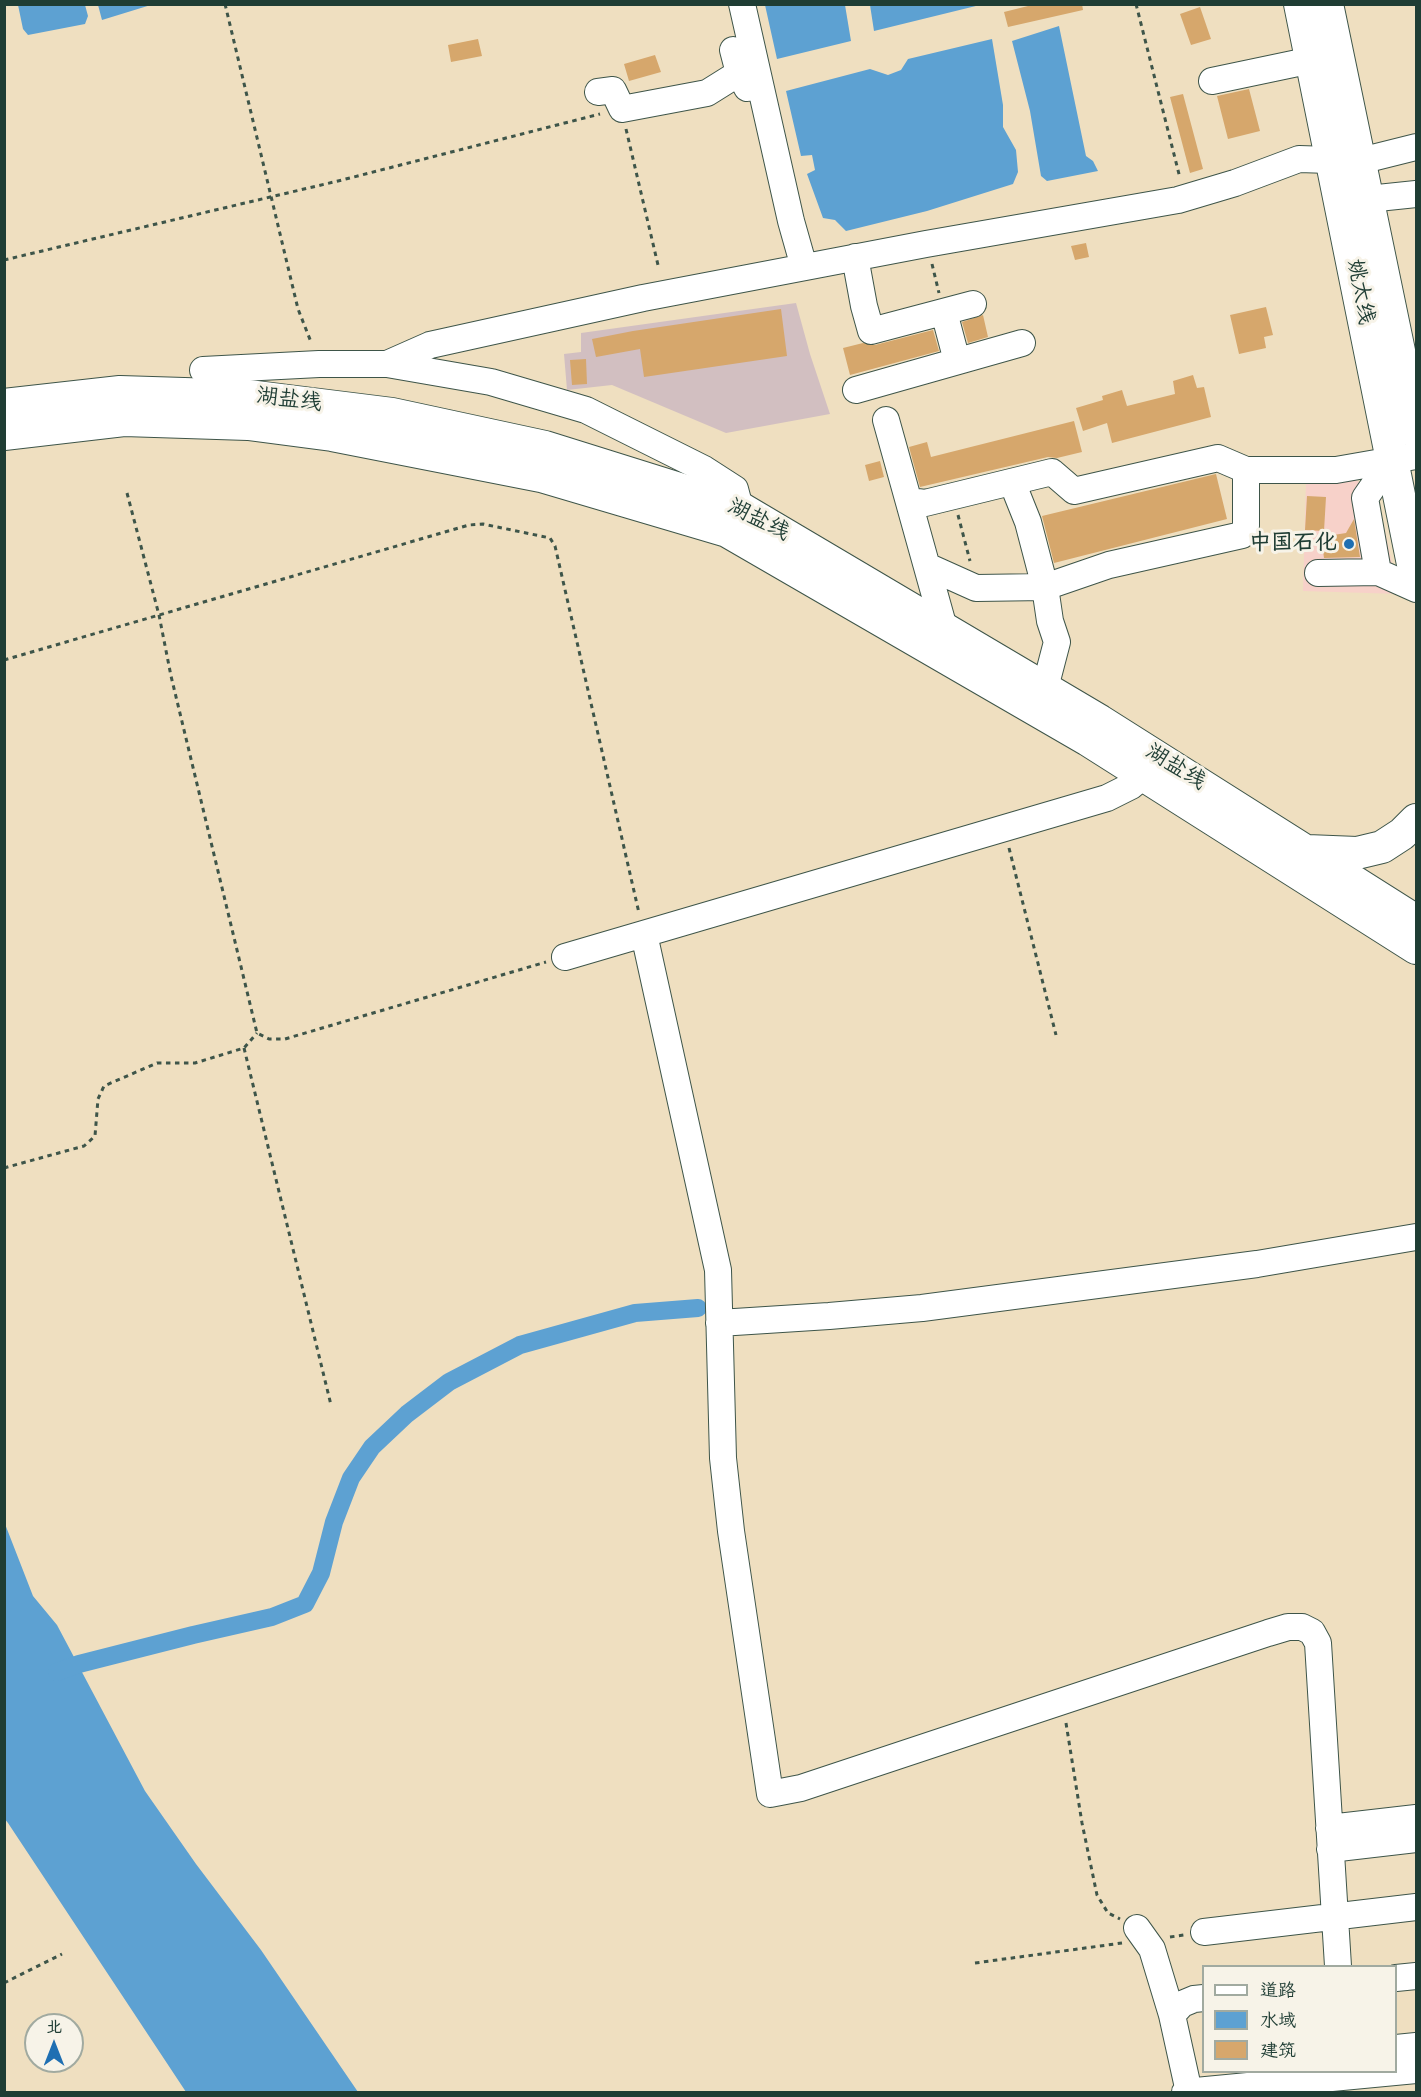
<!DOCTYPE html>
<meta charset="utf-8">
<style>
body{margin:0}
#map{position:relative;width:1421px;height:2097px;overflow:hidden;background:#efdfc0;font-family:"Architects Daughter","LXGW WenKai TC",sans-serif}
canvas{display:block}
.frame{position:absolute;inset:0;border:6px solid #1f3d34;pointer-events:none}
.legend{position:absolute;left:1202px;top:1965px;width:195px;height:108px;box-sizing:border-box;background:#f7f3e8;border:2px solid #a1aaa0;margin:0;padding:8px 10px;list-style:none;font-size:18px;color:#1f3d34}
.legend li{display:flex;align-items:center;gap:12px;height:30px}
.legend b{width:30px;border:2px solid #a1aaa0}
.north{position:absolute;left:24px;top:2013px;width:60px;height:60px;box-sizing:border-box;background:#f7f3e8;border:2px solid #a1aaa0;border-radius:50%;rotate:0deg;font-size:16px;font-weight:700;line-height:24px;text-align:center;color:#1f3d34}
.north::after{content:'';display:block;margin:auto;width:21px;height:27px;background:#1f6fb2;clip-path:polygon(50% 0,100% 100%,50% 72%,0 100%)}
</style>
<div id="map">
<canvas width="1421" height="2097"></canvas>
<div class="frame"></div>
<ul class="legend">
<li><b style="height:8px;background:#fff"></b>道路</li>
<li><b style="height:16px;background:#5da1d2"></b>水域</li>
<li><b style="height:16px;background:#d6a76c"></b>建筑</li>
</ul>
<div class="north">北</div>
</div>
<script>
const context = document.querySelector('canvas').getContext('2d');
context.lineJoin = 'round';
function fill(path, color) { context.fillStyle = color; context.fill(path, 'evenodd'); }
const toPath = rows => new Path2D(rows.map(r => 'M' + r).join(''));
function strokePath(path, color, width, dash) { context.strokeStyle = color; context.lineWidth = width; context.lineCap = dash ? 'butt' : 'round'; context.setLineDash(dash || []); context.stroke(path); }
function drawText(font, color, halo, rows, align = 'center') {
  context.font = font + ' "Architects Daughter","LXGW WenKai TC",sans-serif'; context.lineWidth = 6; context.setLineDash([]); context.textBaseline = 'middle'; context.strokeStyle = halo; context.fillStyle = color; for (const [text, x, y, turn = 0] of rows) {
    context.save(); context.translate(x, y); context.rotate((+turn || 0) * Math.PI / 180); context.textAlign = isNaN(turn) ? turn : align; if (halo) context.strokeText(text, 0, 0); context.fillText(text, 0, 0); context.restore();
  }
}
fill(toPath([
 [1353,476,1379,504,1399,594,1303,591,1306,480]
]), '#f7d1c9');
fill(toPath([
 [796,303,810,354,830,414,726,433,612,385,567,390,564,354,581,352,581,333]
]), '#d2bfc1');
fill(toPath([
 [154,4,102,20,98,5,98,4],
 [984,4,874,31,870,5,870,4],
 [18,5,85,5,88,16,85,24,28,35,23,29],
 [765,5,845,5,851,41,777,59],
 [1059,26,1086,156,1093,161,1098,171,1047,181,1041,176,1030,111,1012,41],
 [992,39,1003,105,1003,127,1016,150,1018,172,1013,184,927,211,846,231,835,220,823,218,807,174,815,170,812,155,801,156,786,91,870,69,888,75,901,70,908,59],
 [5,1524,33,1596,57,1625,145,1791,196,1864,261,1950,358,2092,186,2092,8,1823,4,1818]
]), '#5da1d2');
strokePath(toPath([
 [57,1672,79,1664,193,1635,272,1617,305,1604,321,1573,334,1522,351,1478,372,1447,407,1414,449,1382,520,1345,635,1313,698,1308]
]), '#5da1d2', 18);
fill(toPath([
 [1036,4,1082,4,1083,10,1008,27,1004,12],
 [1200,7,1211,39,1191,45,1180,14],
 [478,39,482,56,451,62,448,45],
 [655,55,661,72,629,81,624,64],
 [1249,89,1260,131,1228,139,1217,96],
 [1183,94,1203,169,1190,173,1170,97],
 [1086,243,1089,257,1075,260,1071,246],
 [1266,307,1273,335,1264,337,1266,348,1239,354,1230,315],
 [781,309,787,356,644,377,640,349,596,357,592,339,633,331],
 [983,315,988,337,968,343,962,322],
 [933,330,939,351,850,375,843,348,863,343,875,345],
 [586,359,587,384,572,385,570,360],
 [1193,375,1197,388,1204,387,1211,417,1112,443,1107,423,1083,431,1076,408,1103,400,1102,396,1122,390,1127,406,1175,394,1173,381],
 [1074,421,1082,452,1057,458,1048,457,920,487,909,447,927,442,931,457],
 [880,461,884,477,869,481,865,465],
 [1216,474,1227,519,1054,563,1042,516],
 [1307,496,1326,497,1324,531,1305,530],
 [1354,519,1360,557,1324,558,1321,537,1346,533]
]), '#d6a76c');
const minor = toPath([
 [742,4,791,221,804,267],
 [733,50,739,73,747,88],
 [1212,81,1312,60],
 [598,92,613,90,622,109,707,93,739,73],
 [1368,199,1416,194],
 [855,257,864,306,871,331,973,304],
 [944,312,957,361],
 [387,364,430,345,643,298,926,244,1178,200,1235,183,1299,159,1360,161,1416,147],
 [203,370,319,364,387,364,491,382,586,410,704,469,735,489,740,508],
 [856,390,1022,343],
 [886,420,944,628],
 [1392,459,1365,498,1378,572,1416,589],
 [1012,482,1028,522,1045,587,1050,621,1057,642,1045,688],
 [909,501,925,503,1052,472,1074,491,1218,458,1246,470,1336,470,1416,456],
 [927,566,976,588,1045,587,1109,565,1242,535,1246,526,1246,470],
 [1318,573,1378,572],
 [644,934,718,1270,723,1458,731,1531,770,1794,801,1788,1268,1633,1288,1627,1302,1627,1312,1632,1318,1643,1338,1966],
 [565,957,1107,798,1131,786,1144,775],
 [719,1323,829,1316,922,1308,1257,1264,1416,1237],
 [1329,1828,1416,1818],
 [1330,1849,1416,1839],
 [1137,1928,1152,1949,1172,2015,1189,2092],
 [1204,1932,1416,1907],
 [1396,1978,1416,1976],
 [1172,2015,1182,2004,1194,1999,1204,1998],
 [1396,2048,1416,2046],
 [1185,2092,1416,2070]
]);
const major = toPath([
 [1300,4,1416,579],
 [1327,4,1416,433],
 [4,405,120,392,248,396,392,414,545,447,740,508,1100,721,1416,921],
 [4,434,124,420,248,424,332,435,541,476,727,531,1088,740,1416,948],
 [1307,851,1357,853,1382,847,1402,834,1416,820]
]);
strokePath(minor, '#3e5549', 28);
strokePath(major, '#3e5549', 34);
strokePath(toPath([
 [225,4,298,309,311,342],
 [1136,4,1180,178],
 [626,129,658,265],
 [4,260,338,181,600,114],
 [932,264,939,293],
 [127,493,159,615,171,676,257,1033,269,1039,285,1039,546,962],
 [958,515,970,561],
 [4,660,469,525,483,524,550,538,555,546,639,913],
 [1009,848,1056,1035],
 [244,1048,331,1405],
 [4,1168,84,1146,95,1136,98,1099,104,1086,157,1063,195,1063,244,1048,257,1033],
 [1066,1723,1082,1823,1097,1895,1108,1913,1120,1919],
 [1170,1937,1184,1935],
 [975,1963,1122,1943],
 [4,1983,62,1954]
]), '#3e5549', 3, [4.5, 4.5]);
strokePath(minor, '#fff', 26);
strokePath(major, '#fff', 32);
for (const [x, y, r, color] of [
 [1349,544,6,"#1f6fb2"]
]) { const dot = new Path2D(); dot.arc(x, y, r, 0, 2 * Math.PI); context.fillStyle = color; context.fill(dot); strokePath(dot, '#f7f3e8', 2); }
drawText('22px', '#1f3d34', '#f7f3e8', [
 ["姚太线",1359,292,79],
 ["湖盐线",289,401,7],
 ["湖盐线",758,521,27],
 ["湖盐线",1175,768,32]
]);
drawText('bold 22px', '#1f3d34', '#f7f3e8', [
 ["中国石化",1337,544]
], 'right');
</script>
